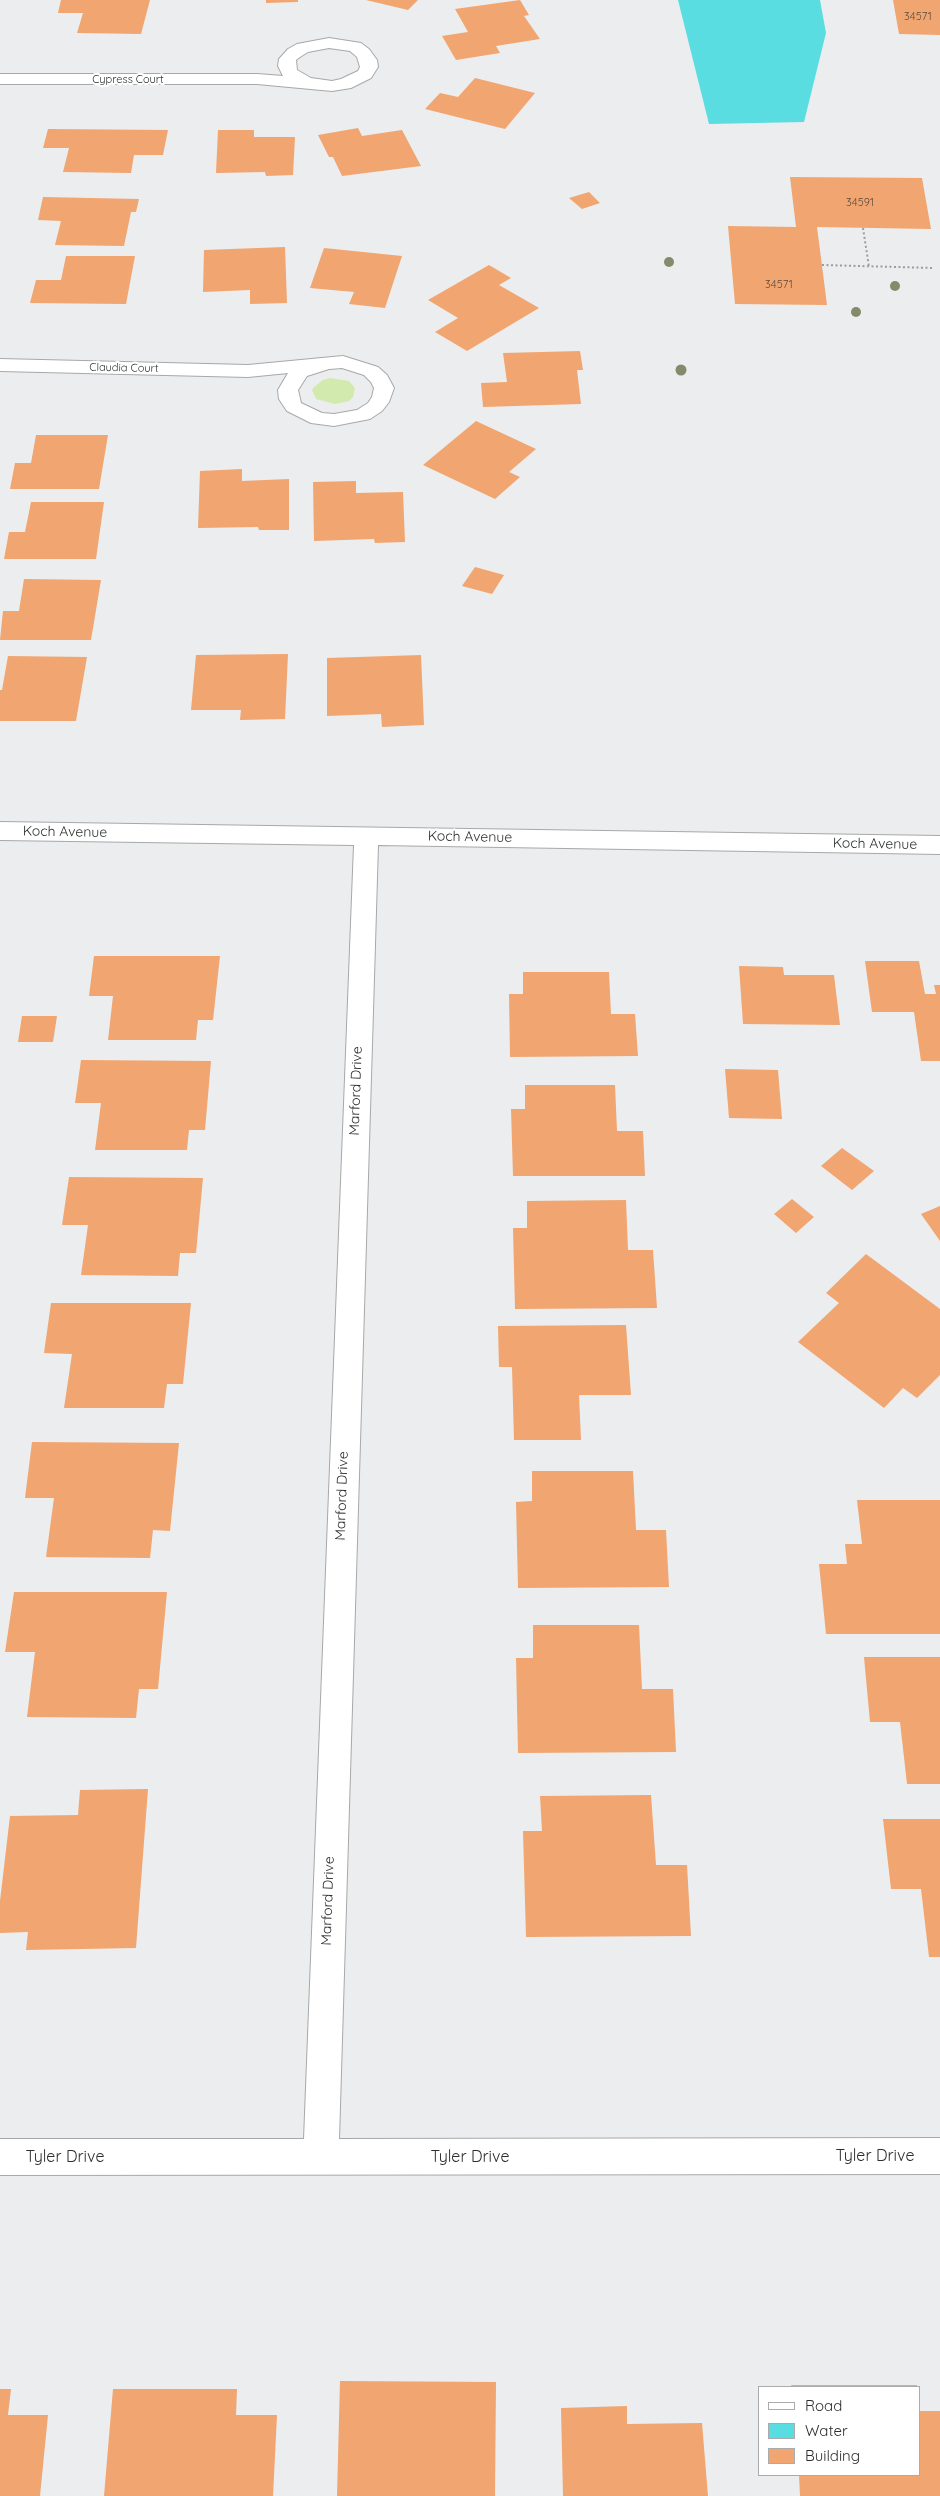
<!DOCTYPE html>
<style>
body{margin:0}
#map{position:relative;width:940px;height:2496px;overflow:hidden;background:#ecedee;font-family:Quicksand,sans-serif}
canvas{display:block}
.legend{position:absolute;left:758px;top:2386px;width:162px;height:90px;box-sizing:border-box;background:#fff;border:1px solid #ababab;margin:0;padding:6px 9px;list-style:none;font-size:15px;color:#2d2e2e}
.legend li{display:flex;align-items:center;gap:10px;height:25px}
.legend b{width:25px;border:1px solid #ababab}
</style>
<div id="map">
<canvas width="940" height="2496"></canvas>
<ul class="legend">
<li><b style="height:6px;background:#fff"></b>Road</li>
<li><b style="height:14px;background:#5adde1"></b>Water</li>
<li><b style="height:14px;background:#f1a570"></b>Building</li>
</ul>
</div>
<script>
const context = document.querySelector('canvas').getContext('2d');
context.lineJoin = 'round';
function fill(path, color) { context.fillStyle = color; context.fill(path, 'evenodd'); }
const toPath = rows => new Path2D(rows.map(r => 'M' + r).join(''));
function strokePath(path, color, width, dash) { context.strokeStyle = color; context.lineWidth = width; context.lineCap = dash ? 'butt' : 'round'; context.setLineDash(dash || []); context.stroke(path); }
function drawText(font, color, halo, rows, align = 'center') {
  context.font = font + ' Quicksand,sans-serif'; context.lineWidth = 4.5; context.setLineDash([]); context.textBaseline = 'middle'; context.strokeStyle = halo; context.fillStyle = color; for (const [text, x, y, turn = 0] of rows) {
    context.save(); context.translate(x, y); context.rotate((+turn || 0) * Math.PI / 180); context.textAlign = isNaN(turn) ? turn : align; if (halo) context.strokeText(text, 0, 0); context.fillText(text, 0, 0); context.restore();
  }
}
fill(toPath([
 [330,378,349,381,355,388,353,397,349,401,335,404,316,399,312,390,314,387,323,380]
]), '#d2eaae');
fill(toPath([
 [678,0,820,0,826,33,804,122,709,124]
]), '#5adde1');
fill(toPath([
 [61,0,150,0,141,34,77,33,83,13,58,13],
 [266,0,298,0,298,2,266,3],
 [366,0,418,0,408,10],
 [520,0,529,15,524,16,540,39,496,46,500,53,456,60,442,36,468,32,455,9],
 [893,0,940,0,940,35,899,34],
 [475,78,535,93,505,129,425,109,440,93,458,97],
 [358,128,362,136,402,130,421,166,342,176,333,157,329,157,318,135],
 [48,129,168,130,163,155,134,155,131,173,63,172,69,148,43,148],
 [218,130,254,130,254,137,295,137,293,175,266,176,265,172,216,173],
 [790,177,922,178,931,229,817,227,827,305,735,304,728,226,796,227],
 [589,192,600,203,582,209,569,198],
 [43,197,139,199,136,212,131,212,124,246,55,245,61,221,38,220],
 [285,247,287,303,250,304,250,290,203,292,204,250],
 [324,248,402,256,385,308,349,304,354,292,310,288],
 [66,256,135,256,126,304,30,303,36,280,61,280],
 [489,265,511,278,499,285,539,308,467,351,435,332,458,318,428,300],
 [580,351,583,370,577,370,581,404,483,407,481,383,507,382,503,353],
 [476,421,536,449,509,472,520,477,495,499,423,465],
 [36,435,108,435,99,489,10,489,15,463,31,463],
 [242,469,242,481,289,479,289,530,259,530,258,527,198,528,200,471],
 [356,481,356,493,403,492,405,542,375,543,374,539,314,541,313,482],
 [31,502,104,502,96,559,4,559,9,532,25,532],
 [475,567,504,575,492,594,462,586],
 [24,579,101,580,91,640,0,640,3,611,19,611],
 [288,654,285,719,240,720,241,710,191,710,196,655],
 [421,655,424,725,382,727,381,714,327,716,327,658],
 [8,656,87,657,76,721,0,721,0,690,2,690],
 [94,956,220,956,213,1020,198,1020,196,1040,108,1040,113,996,89,996],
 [865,961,919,961,925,994,936,994,934,985,940,985,940,1061,921,1061,914,1012,872,1012],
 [739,966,783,967,784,975,834,975,840,1025,743,1024],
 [523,972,609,972,611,1014,635,1014,638,1056,510,1057,509,994,523,994],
 [22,1016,57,1016,53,1042,18,1042],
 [81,1060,211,1061,205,1130,189,1130,187,1150,95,1150,101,1103,75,1103],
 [725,1069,778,1070,782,1119,729,1118],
 [525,1085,615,1085,617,1131,643,1131,645,1176,513,1176,511,1109,525,1109],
 [842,1148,874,1171,852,1190,821,1166],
 [69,1177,203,1178,196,1253,180,1253,178,1276,81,1275,88,1225,62,1225],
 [792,1199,814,1217,796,1233,774,1214],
 [626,1200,628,1250,653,1250,657,1308,515,1309,513,1228,527,1228,527,1201],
 [940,1206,940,1241,921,1214],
 [866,1254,940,1309,940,1375,917,1398,903,1388,884,1408,798,1342,839,1303,826,1293],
 [51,1303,191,1303,183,1384,167,1384,164,1408,64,1408,72,1354,44,1353],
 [626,1325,631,1395,579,1395,581,1440,514,1440,512,1367,499,1367,498,1326],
 [32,1442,179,1443,170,1531,153,1530,150,1558,46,1557,54,1498,25,1498],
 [532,1471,633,1471,636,1530,666,1530,669,1587,518,1588,516,1502,532,1501],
 [857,1500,940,1500,940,1634,826,1634,819,1564,847,1564,845,1544,862,1544],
 [14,1592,167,1592,158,1689,139,1689,136,1718,27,1717,35,1652,5,1652],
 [533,1625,639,1625,642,1689,673,1689,676,1752,518,1753,516,1658,533,1658],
 [864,1657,940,1657,940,1784,907,1784,900,1722,870,1722],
 [148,1789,136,1948,26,1950,28,1932,0,1933,0,1901,10,1816,78,1815,80,1790],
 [651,1795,656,1865,687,1865,691,1936,526,1937,523,1831,542,1831,540,1796],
 [883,1819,940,1819,940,1957,929,1957,921,1889,891,1889],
 [340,2381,496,2382,495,2496,337,2496],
 [791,2385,917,2385,917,2387,792,2387],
 [0,2389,11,2389,8,2415,48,2415,40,2496,0,2496],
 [113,2389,237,2389,236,2415,277,2415,273,2496,104,2496],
 [627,2406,627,2424,702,2423,708,2496,563,2496,561,2408],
 [919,2411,940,2411,940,2496,800,2496,799,2475,919,2475]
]), '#f1a570');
const street = toPath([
 [329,38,361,43,369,49,377,60,378,67,371,78,351,88,332,91,257,84,0,84,0,74,257,74,283,76,278,66,279,59,288,49,297,44,329,38],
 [329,48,350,51,357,57,360,67,358,71,341,79,332,81,311,78,297,70,296,60,300,57,308,52,329,48],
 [343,356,378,367,387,375,394,388,389,402,382,411,370,419,334,426,311,423,287,411,279,399,278,390,288,373,248,377,0,371,0,359,248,365,343,356],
 [342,368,364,375,371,382,374,388,372,397,368,403,357,410,334,414,322,413,301,403,298,390,307,376,329,369,342,368],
 [0,822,940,836,940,854,378,845,339,2139,940,2138,940,2174,0,2175,0,2139,304,2139,354,845,0,840,0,822]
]);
strokePath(street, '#a7a8a9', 2);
strokePath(toPath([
 [863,228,869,267],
 [822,265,934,268]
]), '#9b9c9c', 2, [2, 2.5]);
fill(street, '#fff');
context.fillStyle = '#828c6b';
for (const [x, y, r] of [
 [669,262,5],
 [895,286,5],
 [856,312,5],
 [681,370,5.5]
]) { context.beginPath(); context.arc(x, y, r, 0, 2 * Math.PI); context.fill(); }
drawText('11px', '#5e4c3e', null, [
 ["34571",918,17],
 ["34591",860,203],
 ["34571",779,285]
]);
drawText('11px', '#2d2e2e', '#fff', [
 ["Cypress Court",128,80],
 ["Claudia Court",124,368,1]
]);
drawText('14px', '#2d2e2e', '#fff', [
 ["Koch Avenue",65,832,1],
 ["Koch Avenue",470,837,1],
 ["Koch Avenue",875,844,1],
 ["Marford Drive",356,1091,-88],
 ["Marford Drive",342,1496,-88],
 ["Marford Drive",328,1901,-88]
]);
drawText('16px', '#2d2e2e', '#fff', [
 ["Tyler Drive",875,2156],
 ["Tyler Drive",65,2157],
 ["Tyler Drive",470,2157]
]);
</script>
